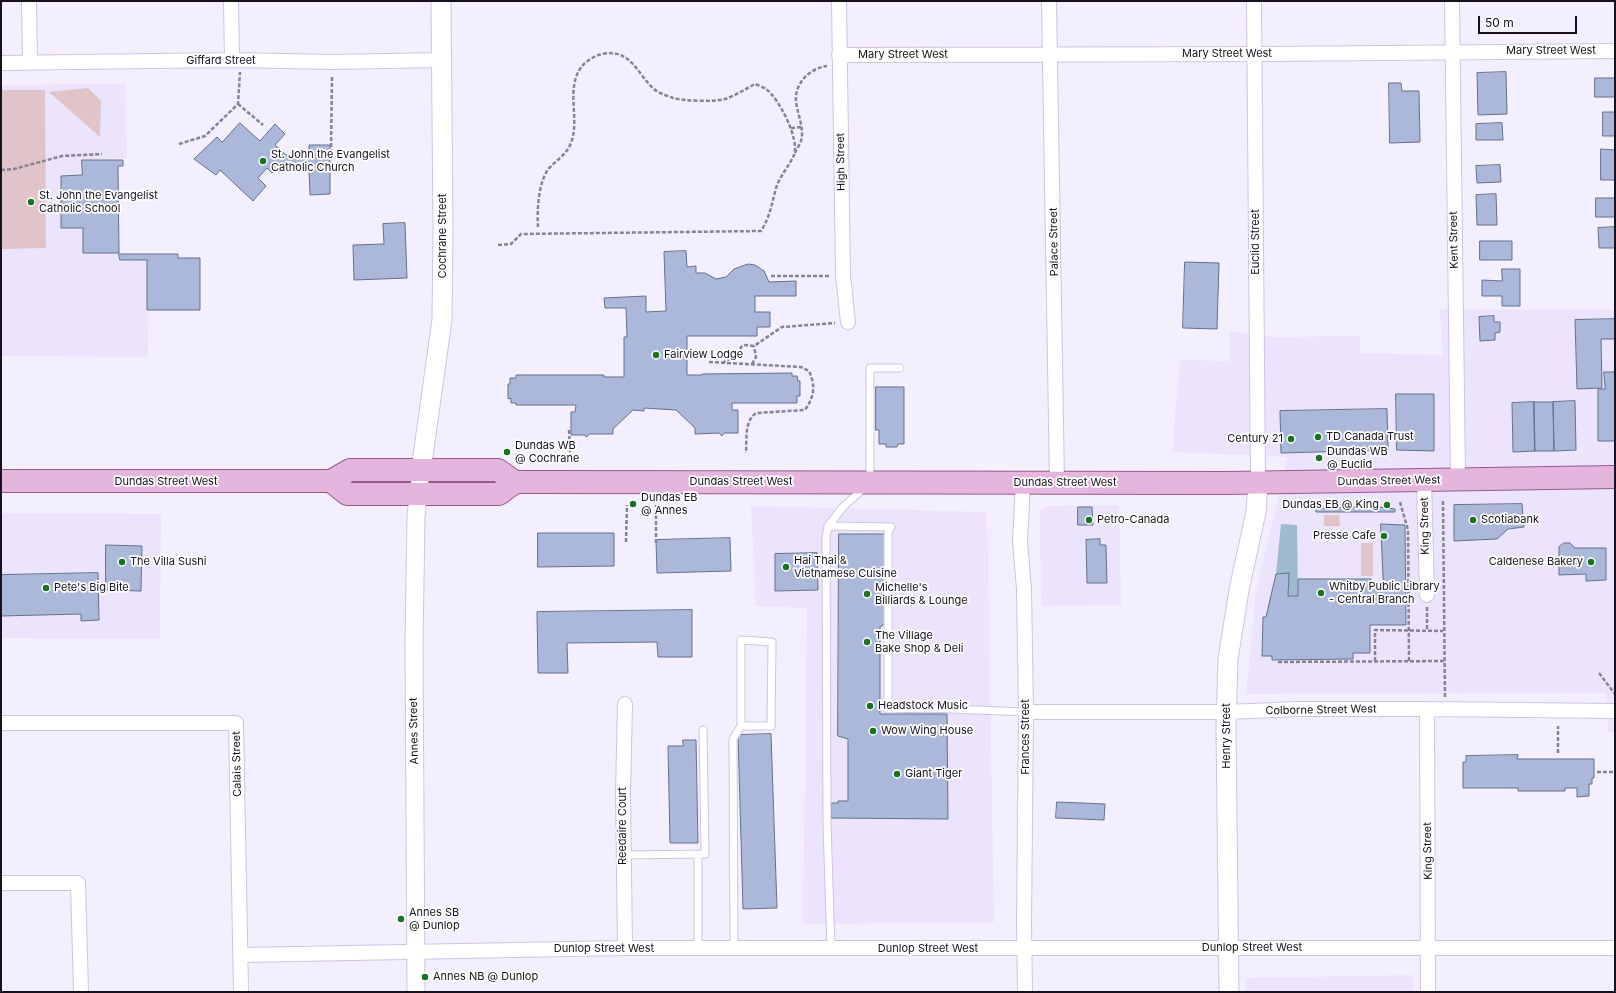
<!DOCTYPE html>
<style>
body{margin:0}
#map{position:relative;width:1616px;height:993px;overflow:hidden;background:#f4effe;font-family:Inter,sans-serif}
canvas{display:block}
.frame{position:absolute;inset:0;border:2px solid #16111d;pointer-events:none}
.scale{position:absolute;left:1478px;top:16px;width:99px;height:18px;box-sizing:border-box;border:2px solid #16111d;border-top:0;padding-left:5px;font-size:12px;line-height:14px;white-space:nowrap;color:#16111d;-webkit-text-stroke:3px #fff;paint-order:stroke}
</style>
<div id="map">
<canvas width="1616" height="993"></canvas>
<div class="frame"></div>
<div class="scale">50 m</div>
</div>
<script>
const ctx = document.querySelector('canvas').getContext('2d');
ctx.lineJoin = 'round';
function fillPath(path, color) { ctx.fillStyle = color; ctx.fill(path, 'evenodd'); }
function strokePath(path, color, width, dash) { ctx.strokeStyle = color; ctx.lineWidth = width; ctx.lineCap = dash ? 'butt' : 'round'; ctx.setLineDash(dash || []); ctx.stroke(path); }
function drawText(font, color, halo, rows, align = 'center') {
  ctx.font = font + ' Inter,sans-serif'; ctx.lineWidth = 3.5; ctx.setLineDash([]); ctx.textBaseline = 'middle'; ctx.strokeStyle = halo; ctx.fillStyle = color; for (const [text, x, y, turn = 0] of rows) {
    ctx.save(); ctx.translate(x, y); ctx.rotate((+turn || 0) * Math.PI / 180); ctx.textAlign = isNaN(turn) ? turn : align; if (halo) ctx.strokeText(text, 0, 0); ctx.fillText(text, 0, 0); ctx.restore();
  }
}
fillPath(new Path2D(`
 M125 84 127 158 82 160V175L61 176V228H83L84 253H119L118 262 147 260 148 357 1 356V85Z
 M1440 309 1615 310V732H1608L1606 693 1246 694 1256 591 1288 457 1172 452 1180 360 1229 361V331L1276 337 1360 336V353L1442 355Z
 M1119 505 1121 605 1041 606 1040 512 1048 506Z
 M751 506 987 512 994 922 803 924 807 608 756 606Z
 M1 513 161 514 160 639 1 638Z
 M1413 975V992H1246V978Z`), '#ece3fc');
fillPath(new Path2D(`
 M88 88 101 101 100 137 49 92Z
 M1 90H45L46 248 1 249Z
 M1324 515H1339L1340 526H1324Z
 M1361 543H1373V576H1361Z`), '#e0c4c9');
fillPath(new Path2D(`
 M1281 524 1297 525 1298 596H1288L1289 573 1276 574Z`), '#9ebace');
const building = new Path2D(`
 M1506 72 1507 114 1478 115 1477 73Z
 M1595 78H1615V97H1595Z
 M1389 83H1401L1402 91H1419L1420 142 1390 143Z
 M1603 112H1615V136H1603Z
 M240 123 260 141 275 124 285 134 275 145 286 155H304V152H309V145H330V194L310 195 309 171H289V163H281L272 173 267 168 258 178 266 186 253 201 220 170 216 175 194 159 217 137 222 142Z
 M1502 123 1503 140H1476V124Z
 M1601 149 1615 150V180H1601Z
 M82 160H123V166H118L119 253H83V228H61V176L82 175Z
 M1500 165 1501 182 1477 183 1476 166Z
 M1496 194 1497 225H1477L1476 195Z
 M1596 198H1615V217H1596Z
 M405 223 407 278 354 280 353 245 384 244 383 224Z
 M1615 227V248H1599L1598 228Z
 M1480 241H1512V260H1480Z
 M686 251 687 267 696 266V273H705L716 279 726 277 734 269 748 264 755 265 764 271 769 282 796 281V296H755V312H770V327H757V336H687V375H702V374L792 373V376H797L798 381H800V396H797V403H732V410H738V433H724L722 436 719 433 695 434V428L676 410 644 408V411L633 410 613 429V434H589L587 437 584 435H571V412H575L576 405H516V403H511V398L508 399V384H510V378H516V375H604V377H624V337H627L626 308H605L604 298 646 296V312L666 311 664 252Z
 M119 254H178V258H200V310H147V260H120Z
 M1185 262 1219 263 1217 329 1183 328Z
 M1502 269H1520V306H1502V296H1482V280L1502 281Z
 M1494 316V322H1500V332L1495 333V340L1480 341 1479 317Z
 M1615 319V339H1601L1602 388 1577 389 1575 320Z
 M1604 372H1615V441H1598V389H1605Z
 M876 387H904V444H898L897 447H886V444H879V430H876Z
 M1396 394H1434V451L1397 450Z
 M1575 401 1576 450 1554 451 1553 402Z
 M1534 402 1535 451 1513 452 1512 403Z
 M1534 402H1553L1554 451H1535Z
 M1387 409 1388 450 1281 453 1280 411Z
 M1522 504 1524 527 1508 529 1497 539 1454 541V505Z
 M1372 506 1395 509V512H1316V509Z
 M1078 507H1092L1093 525H1078Z
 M1381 524 1405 525 1406 625H1370V653H1353V659L1272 660V656H1262L1263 617H1266L1276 574 1289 573 1288 596H1298V579H1371V584H1383Z
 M538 533H614V566L538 567Z
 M839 534H886V623L880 627V714H947L948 819 831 818V803H838V801H848V739L838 736Z
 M730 538 731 571 657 573 656 540Z
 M1100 539V545H1106L1107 583H1087L1086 540Z
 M1564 543H1570L1575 548H1606V580L1586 581V574L1559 575V547Z
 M106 545 142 546 141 591 106 590Z
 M817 553 818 590 775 591V554Z
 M98 573 99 620 81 621V614L1 616V575Z
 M692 610V657H658L657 642 567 643 568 673H538L537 612Z
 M771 734 777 908 743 909 738 735Z
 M683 740H696L698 843H670L668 746H683Z
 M1518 755 1517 759H1594V778H1592V784H1589V796L1577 797V788H1565V791H1518V788H1463V762H1466V756Z
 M1057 802 1105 804 1104 820 1056 818Z`);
fillPath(building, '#acb8d9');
strokePath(building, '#65708e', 1);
const service = new Path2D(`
 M870 480V368H900
 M828 526 891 527 888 533V709L928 708 1026 712
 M623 855 705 854 703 730
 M698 855V949
 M734 949 733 739 741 726H771L772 642 741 640V726
 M831 949 827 824 826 538 828 526 843 507 864 488`);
const minor = new Path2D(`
 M29 1 30 63
 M231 1 232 60
 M839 1 843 276 848 322
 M1049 1 1057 483
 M1254 1 1258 483
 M1452 1 1458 479
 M839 55 1270 54 1615 51
 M1 63 232 60 332 62 442 60
 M1424 480 1427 595
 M1023 483 1020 541 1024 589 1026 712 1024 923 1025 992
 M625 704 623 793 625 948
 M1427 709 1428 992
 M1026 712H1227L1299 709H1427L1615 711
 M1 723H236L241 992
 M1 883H78L81 992
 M241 955 625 948H1615`);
const tertiary = new Path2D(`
 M416 992 414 644 416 516 421 470`);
const secondary = new Path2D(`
 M421 470 442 320 443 229 441 1
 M1229 992 1226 727 1228 659 1239 590 1256 512 1258 483`);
const primary = new Path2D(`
 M1 481H331L350 470H498L515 482H542L1227 483 1615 477
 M331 481 347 494H499L515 482`);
strokePath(service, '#cfc3e5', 9);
strokePath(minor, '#cfc3e5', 16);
strokePath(tertiary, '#cfc3e5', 19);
strokePath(secondary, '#cfc3e5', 21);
strokePath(primary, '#935c8c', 24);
strokePath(new Path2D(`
 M238 104 263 125
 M791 128 802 127
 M179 144 205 136 238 104 240 72
 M331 153 332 75
 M795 153C797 148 802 142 802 136 803 114 786 98 805 77 810 72 818 67 827 66
 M1 170 14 169 62 156 102 154
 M498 245 511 244 521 234 761 231C770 217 772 203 776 188 780 176 789 166 794 155 800 140 779 98 766 89 763 87 758 85 755 84 745 89 735 96 725 99 715 102 683 101 673 98 668 96 658 93 654 89 637 74 631 48 602 54 594 56 584 62 580 69 566 91 580 119 571 143 566 156 554 161 547 171 538 186 537 211 538 227
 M771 276H830
 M709 362 801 367 809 371C816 386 814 397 805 410L756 413C744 422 747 439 746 453
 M722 363 739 354 741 347 746 345 754 346 782 327 835 323
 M752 364 756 357 754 346
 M569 430 570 452
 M1443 501 1445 698
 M1400 502 1408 530 1409 661
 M626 542 627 505
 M656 543V505
 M1427 607V630
 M1375 661V630L1443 631
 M1278 662 1444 661
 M1599 673 1615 694
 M1558 753V726
 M1597 772H1615`), '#888390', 2.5, [4, 2]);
strokePath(service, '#fff', 7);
strokePath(minor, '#fff', 14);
strokePath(tertiary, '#fff', 17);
strokePath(secondary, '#fff', 19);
strokePath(primary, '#e6b5de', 22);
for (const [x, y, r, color] of [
 [263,161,4,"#1b731f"],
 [31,202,4,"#1b731f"],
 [656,355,4,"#1b731f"],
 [1318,437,4,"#1b731f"],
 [1291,439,4,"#1b731f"],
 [507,452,4,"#1b731f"],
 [1319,458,4,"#1b731f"],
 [633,504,4,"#1b731f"],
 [1387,505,4,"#1b731f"],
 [1089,520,4,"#1b731f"],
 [1473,520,4,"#1b731f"],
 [1384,536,4,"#1b731f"],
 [122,562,4,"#1b731f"],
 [1591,562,4,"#1b731f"],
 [786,567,4,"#1b731f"],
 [46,588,4,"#1b731f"],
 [1321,593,4,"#1b731f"],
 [867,594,4,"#1b731f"],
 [867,642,4,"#1b731f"],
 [870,706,4,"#1b731f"],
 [873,731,4,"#1b731f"],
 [897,774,4,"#1b731f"],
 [401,919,4,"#1b731f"],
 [425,977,4,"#1b731f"]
]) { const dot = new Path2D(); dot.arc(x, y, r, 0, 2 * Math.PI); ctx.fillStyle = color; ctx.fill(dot); strokePath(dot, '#fff', 1.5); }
drawText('11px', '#16111d', '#fff', [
 ["Mary Street West",1551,51],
 ["Mary Street West",1227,54],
 ["Mary Street West",903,55],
 ["Giffard Street",221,61],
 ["High Street",841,162,-91],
 ["Cochrane Street",443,236,-90],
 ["Kent Street",1454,240,-91],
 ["Palace Street",1054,242,-91],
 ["Euclid Street",1256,242,-90],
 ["Dundas Street West",1389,481,-1],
 ["Dundas Street West",166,482],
 ["Dundas Street West",741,482],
 ["Dundas Street West",1065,483],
 ["King Street",1425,526,-91],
 ["Colborne Street West",1321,710,-1],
 ["Annes Street",414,731,-91],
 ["Henry Street",1227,736,-90],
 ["Frances Street",1026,737,-90],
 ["Calais Street",237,764,-91],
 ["Reedaire Court",623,826,-90],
 ["King Street",1428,851,-91],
 ["Dunlop Street West",1252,948],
 ["Dunlop Street West",604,949],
 ["Dunlop Street West",928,949]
]);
drawText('11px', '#16111d', '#fff', [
 ["St. John the Evangelist",271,155],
 ["Catholic Church",271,168],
 ["St. John the Evangelist",39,196],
 ["Catholic School",39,209],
 ["Fairview Lodge",664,355],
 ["TD Canada Trust",1326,437],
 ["Century 21",1283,439,"right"],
 ["Dundas WB",515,446],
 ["@ Cochrane",515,459],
 ["Dundas WB",1327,452],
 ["@ Euclid",1327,465],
 ["Dundas EB",641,498],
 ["@ Annes",641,511],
 ["Dundas EB @ King",1379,505,"right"],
 ["Petro-Canada",1097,520],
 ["Scotiabank",1481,520],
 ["Presse Cafe",1376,536,"right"],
 ["Hai Thai &",794,561],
 ["Vietnamese Cuisine",794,574],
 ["The Villa Sushi",130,562],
 ["Caldenese Bakery",1583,562,"right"],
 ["Whitby Public Library",1329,587],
 ["- Central Branch",1329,600],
 ["Pete's Big Bite",54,588],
 ["Michelle's",875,588],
 ["Billiards & Lounge",875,601],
 ["The Village",875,636],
 ["Bake Shop & Deli",875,649],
 ["Headstock Music",878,706],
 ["Wow Wing House",881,731],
 ["Giant Tiger",905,774],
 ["Annes SB",409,913],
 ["@ Dunlop",409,926],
 ["Annes NB @ Dunlop",433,977]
], 'left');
</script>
